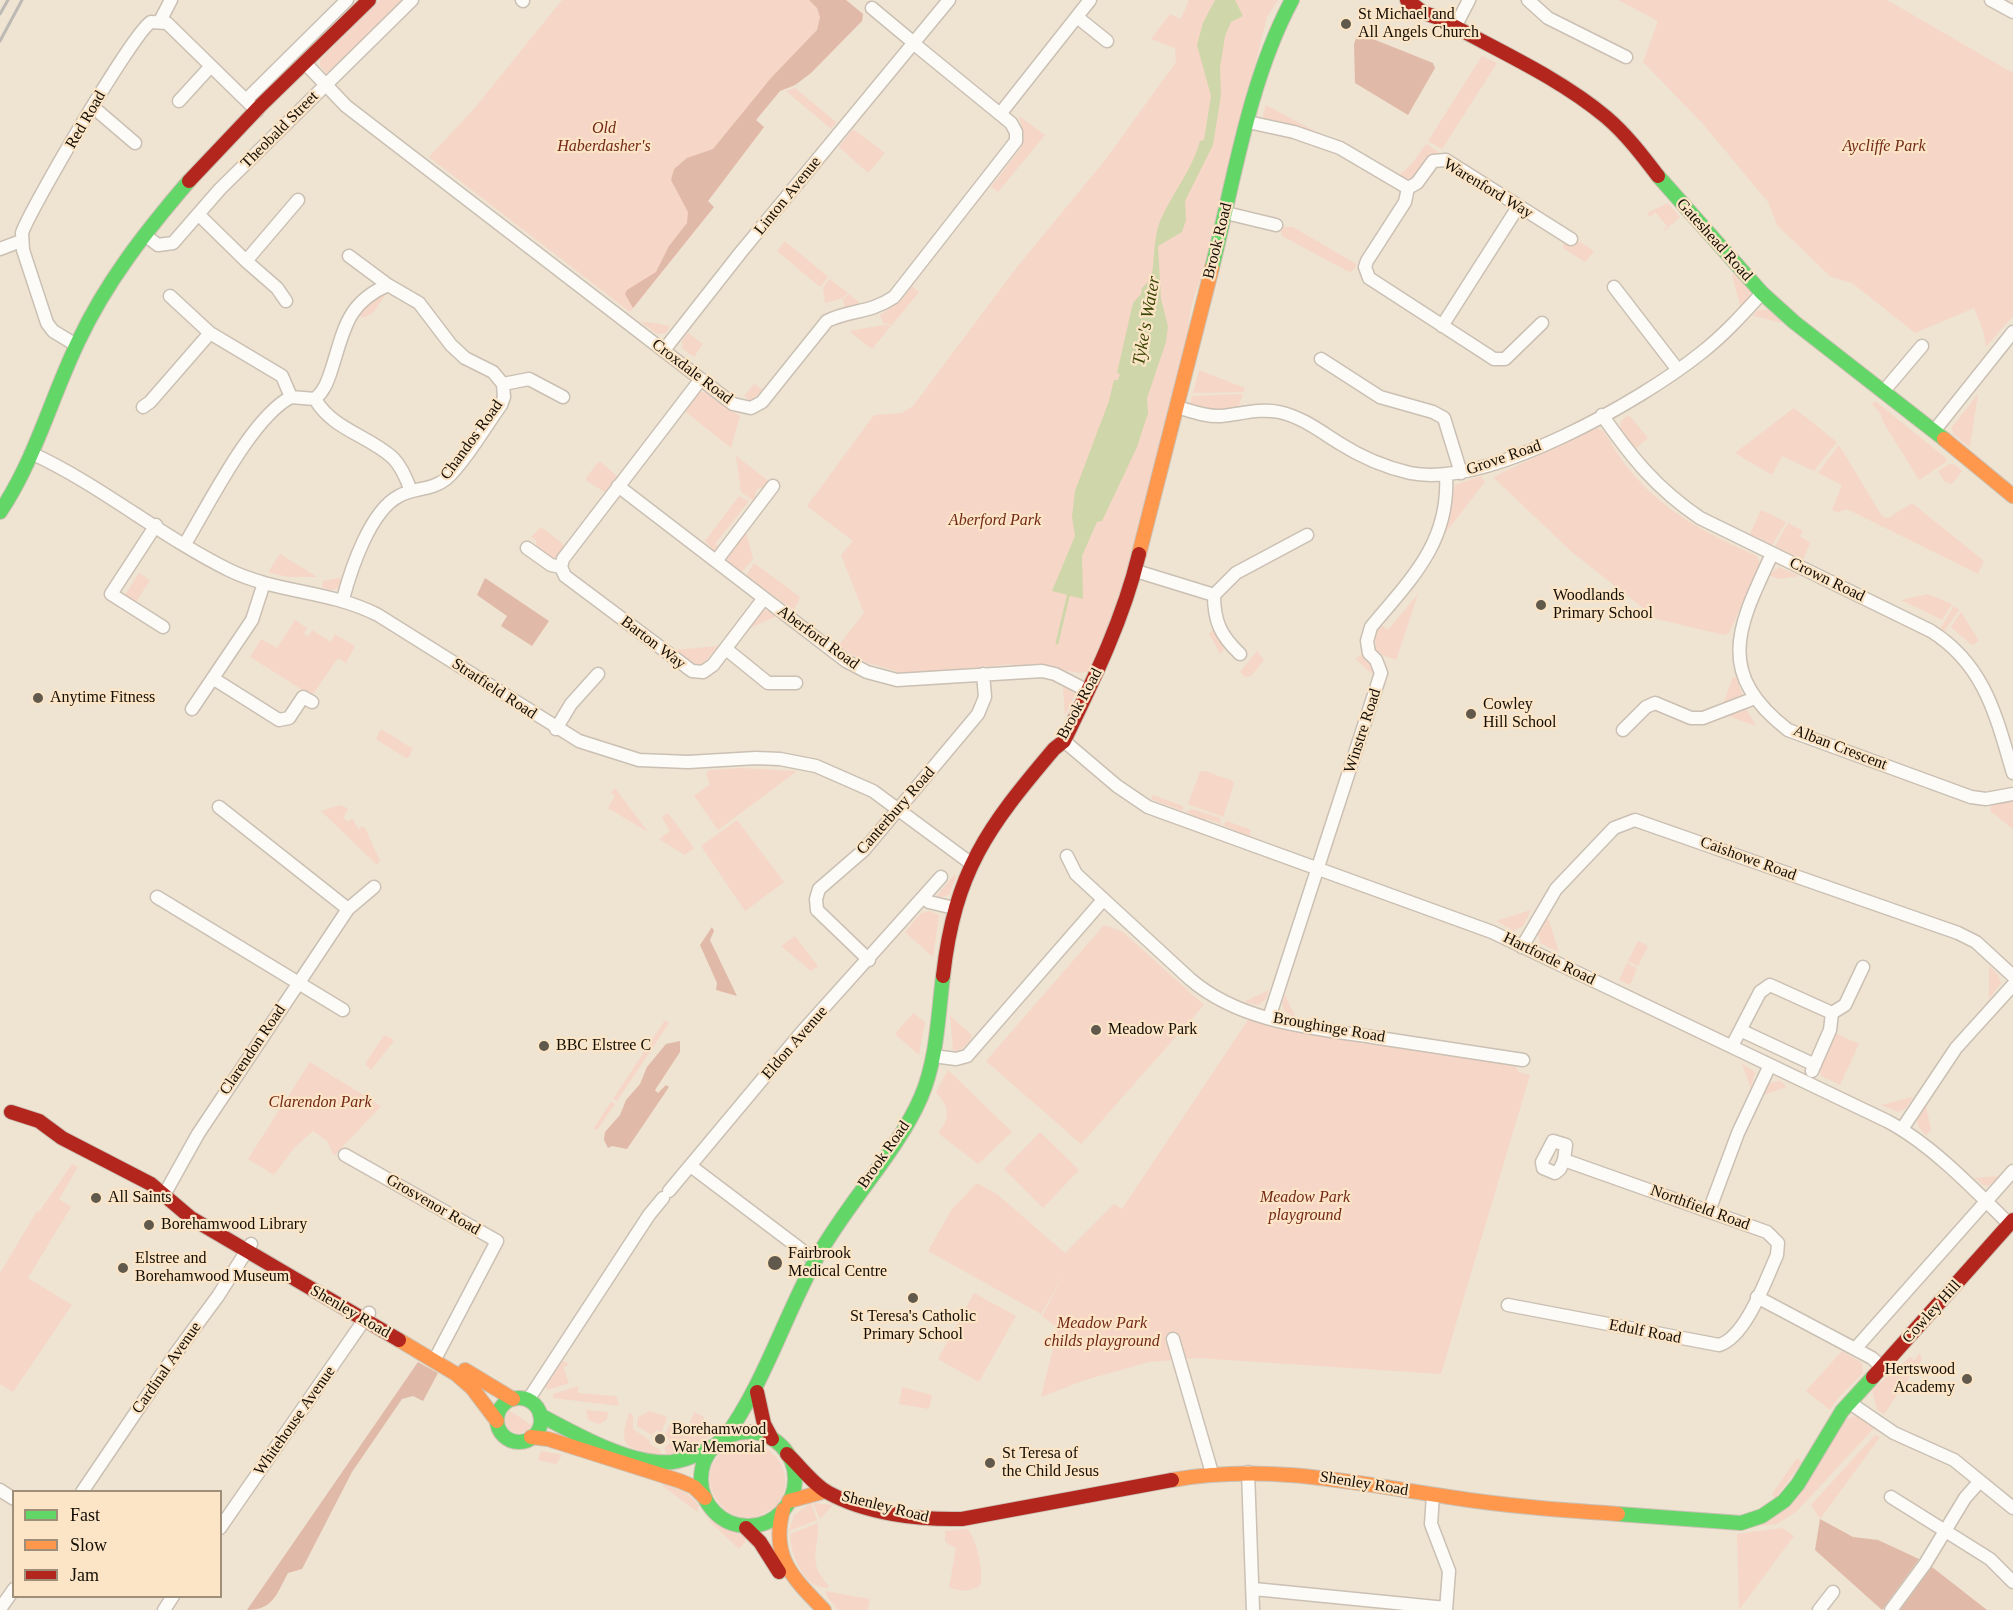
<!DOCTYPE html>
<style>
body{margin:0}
#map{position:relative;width:2013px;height:1610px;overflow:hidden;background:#efe3d2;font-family:Georgia,serif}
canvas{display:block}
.legend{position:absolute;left:12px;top:1490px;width:210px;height:108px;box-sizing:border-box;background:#fbe5c6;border:2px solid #9f8f78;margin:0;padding:8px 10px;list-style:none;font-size:18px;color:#150e04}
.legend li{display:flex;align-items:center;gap:12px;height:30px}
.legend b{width:30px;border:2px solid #9f8f78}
</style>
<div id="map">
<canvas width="2013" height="1610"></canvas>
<ul class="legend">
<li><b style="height:8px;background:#63d668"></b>Fast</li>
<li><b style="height:8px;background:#ff974d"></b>Slow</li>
<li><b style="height:8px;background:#b3261e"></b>Jam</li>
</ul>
</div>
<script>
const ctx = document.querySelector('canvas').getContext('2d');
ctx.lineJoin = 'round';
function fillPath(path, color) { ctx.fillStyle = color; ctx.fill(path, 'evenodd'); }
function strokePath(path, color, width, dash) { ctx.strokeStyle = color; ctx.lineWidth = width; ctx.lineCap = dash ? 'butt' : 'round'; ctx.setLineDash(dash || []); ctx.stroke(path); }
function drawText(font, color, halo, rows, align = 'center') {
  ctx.font = font + ' Georgia,serif'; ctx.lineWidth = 4.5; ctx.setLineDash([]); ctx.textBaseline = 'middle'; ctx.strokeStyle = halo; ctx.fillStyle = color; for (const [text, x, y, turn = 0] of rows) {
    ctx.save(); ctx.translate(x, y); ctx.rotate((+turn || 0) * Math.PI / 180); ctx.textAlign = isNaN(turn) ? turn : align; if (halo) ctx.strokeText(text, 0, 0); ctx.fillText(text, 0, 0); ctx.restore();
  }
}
fillPath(new Path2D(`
 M380 0H408L335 72 326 73 320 66V60Z
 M562 0H846L863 14 862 21 811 73 795 85 780 91 756 120 764 127 708 201 714 207 630 312 429 157 473 110Z
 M1189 0H1278L1267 17 1203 275C1193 294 1189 313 1188 334L1152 490 1141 514 1132 570 1093 670 1082 673 1042 667 1014 668 1012 664 906 674 865 662 838 646 864 613 841 555 853 541 807 506 874 415 902 413 913 406 1017 267 1106 159 1176 62 1175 48 1151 39 1170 14 1181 19Z
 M1618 0H1887L2013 73V316L1986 347 1983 330 1974 308 1915 333 1852 283 1831 277 1777 225 1768 202 1703 124 1643 62 1658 21Z
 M1482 56 1497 63 1442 149 1428 141Z
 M795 88 836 122 831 129 786 91Z
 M1266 105 1322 135 1264 121 1263 115Z
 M1019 116 1045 135 998 192 991 187 1021 148 1024 138Z
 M853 129 885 153 868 173 839 147Z
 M1426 144 1439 152 1437 156C1426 166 1414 186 1398 176L1411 165Z
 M1668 203 1680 217 1663 232 1667 226 1655 212 1650 217 1647 213Z
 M1280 227H1293L1356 264V266L1351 273 1282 236Z
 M1575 239 1594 251 1585 262 1563 248 1564 242 1571 246Z
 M785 241 828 277 820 287 777 251Z
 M1734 273 1750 291 1749 300 1741 309 1732 275Z
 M830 279 848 293 843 298 825 303 823 287Z
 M912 286 919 292 892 325 883 323 880 315 901 301Z
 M383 292 385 295 374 312 363 318 357 312Z
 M849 294 863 306 845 308 843 300Z
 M1758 310H1769L1783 323 1753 316Z
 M640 321 670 326 666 333 657 334Z
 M884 325 891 326 872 349 849 331Z
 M688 333 703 344 694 357 683 349 682 341Z
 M1199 370 1245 388 1244 392 1193 393Z
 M754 384 763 390 750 401 744 396Z
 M699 392H705L740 416 731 448 687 413 686 409Z
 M1243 394 1238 408 1215 411 1190 404 1192 396Z
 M1978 394 1970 446 1969 447 1953 434 1952 427Z
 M1875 401 1946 458V462L1919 480 1882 420 1881 414 1872 404Z
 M1794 408 1837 442 1814 471 1782 456 1772 475 1735 453Z
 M1629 415 1648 438 1635 449 1620 428 1621 421Z
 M1597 428 1604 432C1613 446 1622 462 1633 474 1666 513 1711 536 1757 556L1760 564 1729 633 1724 635 1657 619 1573 553 1493 477Z
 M1839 445 1882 516 1888 518 1912 503 1984 561 1978 574 1847 509 1838 512 1832 510 1842 485 1818 473Z
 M736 456 771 483 764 489 759 488 755 493 757 503 741 492Z
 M598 462H601L618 477 606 493 587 481 586 478Z
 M1949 464H1954L1962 471 1952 484 1945 482 1938 471Z
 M1481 476 1485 482 1446 532 1455 485Z
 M739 496 749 501 715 544 722 549 713 550 705 541Z
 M1761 510 1786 522 1772 545 1750 534Z
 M1788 523 1803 531 1800 536 1810 543 1803 560 1775 546Z
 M541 527 563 544V548L554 560 536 548V540L531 537Z
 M746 532 753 559 741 573 728 562 727 558Z
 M280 554 317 577H288L268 572Z
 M754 563 800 597 794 610 746 576Z
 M1779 567 1799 576 1779 579 1769 575Z
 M139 573 150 580 134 605 123 598Z
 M339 578 344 579 339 588 331 590 322 587 323 581Z
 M1418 594 1396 660 1382 655 1376 650 1375 634 1381 625 1388 630Z
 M1928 594 1952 604 1942 620 1901 600Z
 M1954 606 1959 610 1943 633 1940 629Z
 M769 610 777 616 750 628 763 611Z
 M1961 612 1979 641 1972 645 1951 627Z
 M295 620 307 628 304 634 308 637 312 630 331 642 335 634 355 646 346 663 338 658 313 694H309L250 657 261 639 277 648Z
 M1214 630 1226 646 1220 654 1209 633Z
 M719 646 701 665 692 664 674 650Z
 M1257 651 1264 660 1251 676 1245 677 1240 672Z
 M1364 653 1376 666 1375 676 1355 659Z
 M1733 677H1736L1744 699 1722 707Z
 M1065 686 1075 694 1065 716 1063 688Z
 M1747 710 1756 726 1728 716 1745 710Z
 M381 729 413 749 409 757 406 758 376 739Z
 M741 768 797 771 718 830 694 796 710 784 706 774 709 770Z
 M1205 771 1233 781 1234 784 1223 817 1188 804 1200 772Z
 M615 788 648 832 608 808 615 796 611 793Z
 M1153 795 1183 806V811L1151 799Z
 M2006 801 2013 803V829L1990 811 1992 804Z
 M341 805 348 809 343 818 349 822 352 818 358 829 364 826 380 861 377 865 321 811Z
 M1192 809 1220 818 1221 824 1207 819 1206 822 1186 812Z
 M668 813 694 848 685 855 659 839 670 831 662 817Z
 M737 820 784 882 745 911 701 846Z
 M1227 821 1251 830 1249 837 1223 825Z
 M955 874 956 877 949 895 934 899Z
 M1531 910 1523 926 1514 931 1496 921Z
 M930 911 939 915 933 957 905 932 921 913Z
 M1547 917 1548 918 1559 952 1540 943 1538 933Z
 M1104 925 1123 932 1204 1005 1081 1144 986 1061Z
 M795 936 818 966 811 971 781 946Z
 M1638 941 1648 946 1638 966 1628 961Z
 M1627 963 1637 968 1630 985 1619 980Z
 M1989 966 1998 975 2001 983 1989 999Z
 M1269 990 1266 999 1258 1005 1244 1002Z
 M1285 995 1296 1018 1284 1011 1282 1004Z
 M913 1013 925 1022 919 1055 895 1034Z
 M950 1016 972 1035 969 1042 958 1052 953 1051Z
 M1250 1017 1513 1063 1519 1072 1530 1075 1441 1374 1198 1358 1149 1362 1085 1380 1041 1397 1058 1328 1042 1316 1065 1273 1041 1314 928 1251 952 1209 977 1183 997 1194 1065 1253 1114 1204 1122 1209Z
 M665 1020 669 1023 617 1101 613 1099Z
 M1835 1033 1859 1044 1840 1085 1821 1076 1819 1068Z
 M384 1035 393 1039V1042L371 1070 365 1064Z
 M310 1062 381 1106 334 1156 327 1141 313 1131 294 1148 274 1175 248 1159Z
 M1742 1064 1755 1072 1751 1089Z
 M948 1070 1012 1132 978 1164 938 1133C951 1117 950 1108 936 1092Z
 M1780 1081 1787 1087 1763 1095 1767 1084Z
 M1913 1097 1906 1108 1898 1112 1881 1105Z
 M611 1102 615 1104 597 1130 594 1128Z
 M1926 1106 1931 1130 1926 1135 1919 1128 1917 1119Z
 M1040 1132 1079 1170 1043 1208 1004 1169Z
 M72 1164 78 1167 59 1199 71 1207 28 1278 72 1305 13 1392 0 1384V1273L37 1211 39 1212Z
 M2001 1176 1988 1186 1983 1185 1975 1178Z
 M974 1293 1016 1316 979 1382 938 1359Z
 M1842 1351 1862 1363 1863 1373 1838 1398 1830 1410 1806 1391Z
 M1920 1353 1922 1359 1884 1414 1877 1410 1872 1390 1910 1357 1914 1360Z
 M563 1361 569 1365 563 1367 569 1383 547 1390 546 1386Z
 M578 1386V1393L616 1396 619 1406 553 1398V1394Z
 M902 1387 932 1395 929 1409 899 1404Z
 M509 1410 531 1425 528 1430 519 1434 508 1429 505 1419Z
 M586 1410 608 1412 607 1419 600 1424 588 1420Z
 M650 1411 667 1417 662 1432 657 1430 652 1435 637 1426 638 1417Z
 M694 1412 703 1416 706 1426 690 1423Z
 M629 1413 633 1415V1429L649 1440 651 1445 661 1450 660 1456C627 1447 617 1449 629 1413Z
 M1856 1416 1875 1427 1797 1511 1777 1524 1750 1527 1846 1419Z
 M673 1420 712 1432 714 1434 690 1449 667 1455 664 1448 670 1443 665 1433Z
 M1875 1435 1880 1437 1820 1519 1811 1505Z
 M747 1439C775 1448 795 1471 781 1501 778 1507 772 1509 766 1512 723 1539 675 1460 747 1439Z
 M541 1451 562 1455 556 1464 538 1460Z
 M1797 1458 1802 1462 1775 1499 1772 1494Z
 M663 1483 684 1491 699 1505 697 1512 663 1486Z
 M811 1503 817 1520 789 1531 794 1515Z
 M813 1503 833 1505 820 1519Z
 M707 1519 745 1537V1542L739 1549Z
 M818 1523C819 1552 806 1561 829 1586L827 1588C802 1588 791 1554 790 1534Z
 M1782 1528 1794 1536 1739 1610 1737 1534Z
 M967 1529C976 1535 986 1579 979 1587L965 1591 949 1588 956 1548 945 1542V1531Z
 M825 1591 870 1599 868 1610H838L828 1598Z`), '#f6d6c7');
fillPath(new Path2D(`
 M809 0H846L863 14 862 21 811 73 795 85 780 91 756 120 764 127 708 201 714 207 633 308 625 294 627 290 656 272 669 246 687 223 688 212 671 180 674 169 687 158 713 149 771 78 817 30 820 17 817 8Z
 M1358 33 1433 63 1435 68 1408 115 1355 83 1354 44Z
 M485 578 549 621 532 646 501 626 507 616 477 595Z
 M712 927 714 931 710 940 737 996 716 990 717 983 700 945Z
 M680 1041V1052L655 1090 658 1093 666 1085 669 1087 627 1149 612 1146 608 1148 604 1140 605 1132 620 1115 626 1100 640 1084 647 1067 666 1044Z
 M418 1362 438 1373 423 1401 413 1396 402 1399 352 1472 302 1569 288 1573C276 1595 273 1610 247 1610Z
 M1820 1519 1853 1537 1878 1540 1919 1559 1882 1610 1815 1550Z
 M1932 1567 1987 1610H1898Z`), '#e0b9a8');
fillPath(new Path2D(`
 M1215 0H1235L1243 16 1231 22 1225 36 1220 68 1221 95 1213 145 1185 201 1186 220 1182 232 1158 246 1161 299 1168 326 1166 342 1147 398 1148 413 1137 447 1102 521 1097 522 1082 556 1083 599 1052 591 1075 536 1072 517 1075 491 1109 401 1114 380H1118L1120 374 1117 373 1133 303 1141 294 1142 288 1151 279C1155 260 1153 243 1159 224 1170 196 1192 171 1200 141L1204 140 1211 96 1197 45 1203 23Z`), '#cfd6a9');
strokePath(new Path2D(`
 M1057 643 1069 593`), '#cfd6a9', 3);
const street = new Path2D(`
 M522 0 523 1
 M1528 0 1548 18 1626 57
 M1991 0 2013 12
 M872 8 914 43
 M1077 17 1107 41
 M160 21 171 0
 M1455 27 1469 0
 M305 63 346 106 733 404 751 408 762 402 827 321C851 309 869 314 894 297L1016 141V132L1011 123 913 43
 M246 100 347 0
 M179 101 210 67
 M93 107 135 143
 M1000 114 1090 0
 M1248 122 1294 132 1340 148 1408 188
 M1408 188 1405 202 1367 261 1365 267 1369 278 1494 359H1505L1542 323
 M1408 188 1417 183 1433 161 1446 160 1571 239
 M1226 213 1276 225
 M198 214 246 261 298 200
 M146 236 158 245 173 243 220 189 412 0
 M0 249 21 241
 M349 256 388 285
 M246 261 277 288 286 301
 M1614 287 1678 370
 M170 296 210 333 282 376 291 397 315 399
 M1442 326 1518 207
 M76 345 53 331 47 323 23 250 22 233C30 209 134 31 151 22L167 23 257 111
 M664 350 741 252 949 0
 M1321 359 1380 397 1433 412 1444 418 1461 473
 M503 384 529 379 563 397
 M1883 392 1922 346
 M315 399C324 391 327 383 331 371 344 331 346 303 388 285L419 303 451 345 465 358 493 372 503 384 504 397 501 405C486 426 464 463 446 479 431 491 415 487 399 496 370 511 351 569 343 599
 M315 399C333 430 368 435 393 458 402 467 407 480 411 491
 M143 407 150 402 210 333
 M1177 407C1191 411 1206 417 1221 416 1241 414 1260 408 1279 412 1302 417 1320 431 1339 443 1361 457 1384 467 1410 473 1487 489 1641 401 1701 353 1724 335 1743 314 1762 293
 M1602 415C1632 458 1656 488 1700 518L1931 631C1985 665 1996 716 2013 773
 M1934 431 2013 332
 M31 453C101 485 160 536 229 570 276 593 329 590 378 615L579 741 639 760 688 762 756 758 780 759 816 766 873 791 969 862
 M618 486 846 661 867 672 897 680 1042 671 1055 674 1088 691
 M156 525 111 594 163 627
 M185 544C209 504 252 417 291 397
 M527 548 551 565 561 567 565 576 692 671 703 672 713 665 764 598
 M1772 554C1739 625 1713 672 1788 730L1971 797 1986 799 2013 794
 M716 561 773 486
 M561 567 563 559 701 379
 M1136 571 1214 595 1236 573 1307 535
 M1214 595C1214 622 1221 636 1240 654
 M726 649 768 683H796
 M214 679 279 720 289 718 303 697 312 702
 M192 709 252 620 264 583
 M556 729 571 704 598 674
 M1623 730 1646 707 1655 703 1691 718H1703L1755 698
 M1064 741 1117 786 1148 807 1492 932 1887 1121C1931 1144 1974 1189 2009 1224
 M219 807 348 909
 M1067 856 1076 874 1190 979C1241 1023 1314 1028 1379 1038 1427 1045 1475 1053 1523 1060
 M157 897 343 1010
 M924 897 929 902 954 908
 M1522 947 1556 889 1614 828 1635 820 1958 933 1976 942 2013 976
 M869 960 817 910 816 899 819 889 864 850 978 714 985 697 983 674
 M1832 1013 1845 1005 1863 967
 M1269 1018 1381 673 1376 660 1369 653 1367 641 1371 627C1411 579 1450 542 1446 475
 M1742 1031 1815 1065
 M1732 1046 1760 992 1770 985 1832 1013
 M933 1056 956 1059 967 1056 1103 900
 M1812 1071 1830 1030 1832 1013
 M1902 1129 1956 1048 2013 985
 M345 1155 497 1241 434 1361
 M692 1167 815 1260
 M669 1191 801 1033 941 877
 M164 1195 198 1134 348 909 374 887
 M1709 1211 1738 1133 1770 1065
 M1757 1297 1872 1358 1882 1367
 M1508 1305 1719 1345C1746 1337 1766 1279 1777 1255L1778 1243 1767 1232 1564 1160 1560 1169 1555 1173 1543 1168 1542 1162 1553 1141 1566 1145 1564 1160
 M1173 1339 1212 1473
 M1855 1349 2013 1171
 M528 1400 649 1215 663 1198
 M1850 1403 1894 1433 1954 1460 2013 1508
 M1248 1472 1253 1610
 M0 1490 14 1499
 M82 1492 176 1353 218 1296 251 1244
 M1433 1495 1431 1524 1449 1571 1446 1610
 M1891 1497 1990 1559 2013 1582
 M220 1528 369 1313
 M1254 1589 1446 1608
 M0 1609 14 1589
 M164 1610 173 1596
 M1819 1610 1833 1592
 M1891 1610 1925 1564 1965 1498 1980 1481`);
const fast = new Path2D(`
 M1658 176 1762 293 1794 322 1944 439
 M1212 268C1234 180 1249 80 1292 0
 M0 512C35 460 51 398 78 342 106 282 146 231 189 181
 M497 1420a22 22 0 1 1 44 0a22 22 0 1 1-44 0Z
 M540 1415C576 1434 631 1466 672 1462 688 1460 702 1452 716 1445
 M701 1479a47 47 0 1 1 94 0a47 47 0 1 1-94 0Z
 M724 1439C764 1384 783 1320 815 1261 845 1205 897 1153 921 1097 937 1060 938 1016 943 976
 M1618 1514 1741 1523 1762 1516 1784 1501 1798 1484 1842 1411 1873 1377`);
const slow = new Path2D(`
 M1944 439 2013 496
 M1139 554 1212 268
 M399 1340 456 1374 472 1388 497 1421
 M465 1370 513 1399
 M531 1437 548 1439 680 1481 694 1487 705 1498
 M1172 1480C1268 1463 1355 1483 1449 1497 1505 1506 1562 1510 1618 1514
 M789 1501 826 1491
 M783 1510C770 1557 793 1578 824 1610`);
const jam = new Path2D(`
 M1407 0 1424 13 1439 18C1494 49 1557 76 1606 117 1626 134 1642 155 1658 176
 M189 181 261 105 369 0
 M943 976C955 871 987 828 1054 749L1064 741C1094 679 1123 620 1139 554
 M11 1112 39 1121 62 1138 151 1184 191 1218 399 1340
 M1873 1377 2013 1220
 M757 1392 764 1424 772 1439
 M787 1454C800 1466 812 1483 827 1492 866 1514 919 1520 962 1519L1172 1480
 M746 1528 760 1542 779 1572`);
strokePath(street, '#cac0b3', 15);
strokePath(fast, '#cac0b3', 16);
strokePath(slow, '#cac0b3', 16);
strokePath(jam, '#cac0b3', 16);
strokePath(street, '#fdfbf8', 12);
strokePath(fast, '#63d668', 14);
strokePath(slow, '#ff974d', 14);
strokePath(jam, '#b3261e', 14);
strokePath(new Path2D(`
 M0 14 8 0
 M0 41 22 0`), '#bdb9b5', 3);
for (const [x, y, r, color] of [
 [1346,24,6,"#61594c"],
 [1541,605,6,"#61594c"],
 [38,698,6,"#61594c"],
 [1471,714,6,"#61594c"],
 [1096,1030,6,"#61594c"],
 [544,1046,6,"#61594c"],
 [96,1198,6,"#61594c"],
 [149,1225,6,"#61594c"],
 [775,1263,8,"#61594c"],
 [123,1268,6,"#61594c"],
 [913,1298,6,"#61594c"],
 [1967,1379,6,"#61594c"],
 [660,1439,6,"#61594c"],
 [990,1463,6,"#61594c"]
]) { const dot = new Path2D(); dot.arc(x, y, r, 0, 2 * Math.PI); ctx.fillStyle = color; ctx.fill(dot); strokePath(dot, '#fbe5c6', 2); }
drawText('16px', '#150e04', '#fbe5c6', [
 ["St Michael and",1358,15],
 ["All Angels Church",1358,33],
 ["Woodlands",1553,596],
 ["Primary School",1553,614],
 ["Anytime Fitness",50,698],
 ["Cowley",1483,705],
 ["Hill School",1483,723],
 ["Meadow Park",1108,1030],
 ["BBC Elstree C",556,1046],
 ["All Saints",108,1198],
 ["Borehamwood Library",161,1225],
 ["Fairbrook",788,1254],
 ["Medical Centre",788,1272],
 ["Elstree and",135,1259],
 ["Borehamwood Museum",135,1277],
 ["St Teresa's Catholic",913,1317,"center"],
 ["Primary School",913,1335,"center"],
 ["Hertswood",1955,1370,"right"],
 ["Academy",1955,1388,"right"],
 ["Borehamwood",672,1430],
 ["War Memorial",672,1448],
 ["St Teresa of",1002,1454],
 ["the Child Jesus",1002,1472]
], 'left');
drawText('16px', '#150e04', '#fbe5c6', [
 ["Red Road",86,120,-60],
 ["Theobald Street",280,130,-45],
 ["Warenford Way",1488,189,31],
 ["Linton Avenue",788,196,-51],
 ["Gateshead Road",1714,240,48],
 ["Brook Road",1218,241,-76],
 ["Croxdale Road",692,372,37],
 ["Chandos Road",472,440,-54],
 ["Grove Road",1504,458,-19],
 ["Crown Road",1827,580,26],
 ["Aberford Road",818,638,36],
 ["Barton Way",653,643,37],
 ["Stratfield Road",494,689,33],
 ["Brook Road",1080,704,-62],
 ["Winstre Road",1363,731,-72],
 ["Alban Crescent",1840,748,21],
 ["Canterbury Road",896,811,-49],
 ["Caishowe Road",1748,859,20],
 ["Hartforde Road",1549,959,26],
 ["Broughinge Road",1329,1028,10],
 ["Eldon Avenue",795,1043,-49],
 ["Clarendon Road",253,1050,-56],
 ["Brook Road",884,1155,-55],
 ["Grosvenor Road",433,1205,30],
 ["Northfield Road",1700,1208,20],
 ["Shenley Road",350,1312,30],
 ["Cowley Hill",1932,1312,-48],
 ["Edulf Road",1645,1332,11],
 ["Cardinal Avenue",167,1368,-55],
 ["Whitehouse Avenue",295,1421,-55],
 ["Shenley Road",1364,1484,9],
 ["Shenley Road",885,1507,14]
]);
drawText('italic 16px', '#732816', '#fbe5c6', [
 ["Old",604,129],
 ["Haberdasher's",604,147],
 ["Aycliffe Park",1884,147],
 ["Aberford Park",995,521],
 ["Clarendon Park",320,1103],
 ["Meadow Park",1305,1198],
 ["playground",1305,1216],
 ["Meadow Park",1102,1324],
 ["childs playground",1102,1342]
]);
drawText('italic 18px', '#384400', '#fbe5c6', [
 ["Tyke's Water",1147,321,-80]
]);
</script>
